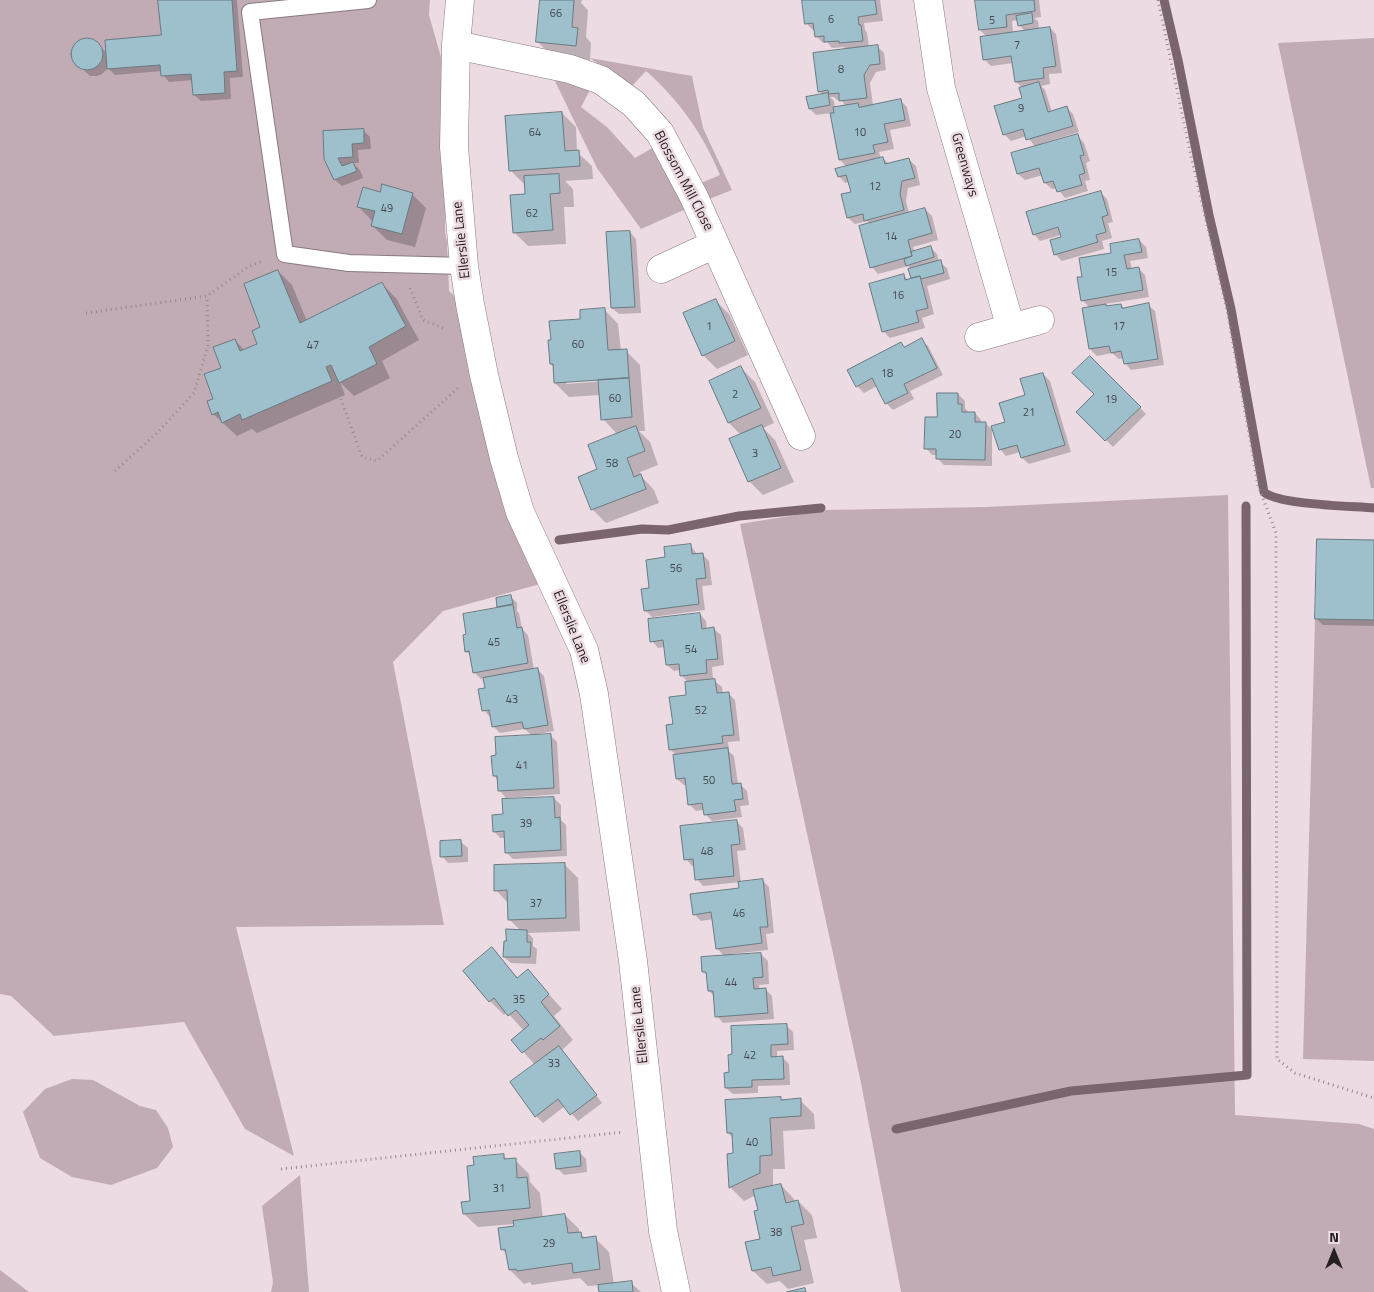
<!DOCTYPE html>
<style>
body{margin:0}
#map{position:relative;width:1374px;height:1292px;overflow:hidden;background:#ecdbe3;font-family:"Titillium Web",sans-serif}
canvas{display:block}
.north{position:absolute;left:1309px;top:1227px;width:50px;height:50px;-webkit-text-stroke:4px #ecdbe3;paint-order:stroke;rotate:0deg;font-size:14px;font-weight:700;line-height:20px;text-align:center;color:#261f22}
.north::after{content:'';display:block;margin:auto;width:18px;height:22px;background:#261f22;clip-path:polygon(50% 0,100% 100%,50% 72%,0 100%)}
</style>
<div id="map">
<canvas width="1374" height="1292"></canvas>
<div class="north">N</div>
</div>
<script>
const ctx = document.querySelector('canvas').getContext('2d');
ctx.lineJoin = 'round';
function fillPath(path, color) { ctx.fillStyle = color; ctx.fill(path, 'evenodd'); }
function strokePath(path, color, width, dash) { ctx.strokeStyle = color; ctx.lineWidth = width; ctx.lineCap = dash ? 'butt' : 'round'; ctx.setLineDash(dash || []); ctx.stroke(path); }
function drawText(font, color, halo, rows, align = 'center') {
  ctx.font = font + ' "Titillium Web",sans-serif'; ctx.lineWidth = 5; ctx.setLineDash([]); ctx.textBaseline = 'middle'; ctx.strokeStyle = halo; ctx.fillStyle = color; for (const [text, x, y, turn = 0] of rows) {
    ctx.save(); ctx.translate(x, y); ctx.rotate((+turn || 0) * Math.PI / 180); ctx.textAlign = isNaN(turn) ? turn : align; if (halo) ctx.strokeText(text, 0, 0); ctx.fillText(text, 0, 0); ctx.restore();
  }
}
fillPath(new Path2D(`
 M0 0H430L429 15 446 75 445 232 447 242 449 291 457 298 540 584 443 611 393 662 444 925 236 927 294 1156 245 1129 184 1022 54 1036 11 996 0 994Z
 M1374 38V488H1371L1278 43Z
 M590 58 692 76 703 128 732 190 709 199 701 183 720 175C703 134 679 100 646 71L631 87Z
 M553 77 591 88 581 107 607 127 635 158 654 147 686 209 641 229 597 168Z
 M1228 495 1235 1115 1359 1124 1374 1129V1292H901L861 1083 740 524 827 510 986 507Z
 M1315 619 1374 620V1061L1303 1059Z
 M72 1079 93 1080 140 1106 156 1110 168 1128 173 1147 157 1168 111 1185 72 1177 40 1158 23 1112 45 1089Z
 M300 1175 309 1292H271L273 1282 262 1206Z
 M0 1270 29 1292H0Z`), '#c1acb6');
fillPath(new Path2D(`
 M159 0H237L243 77 230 78 231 99 201 101 194 95 193 80 169 82 163 75 162 71 115 75 108 68 102 74 97 76H90L74 61 72 50 79 41 85 39H90L107 53 162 36Z
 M542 0H582L581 3 588 10 586 37 591 43 590 60 552 56 538 42Z
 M803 0H880L883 21 864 23 865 30 867 33 869 47 877 46 884 53 886 70 876 72 870 83 873 105 900 100 907 107 911 126 890 130 894 149 879 152 881 159 883 158 890 165 909 160 916 166 920 185 908 188 906 201 909 213 925 209 932 216 938 240 913 247 915 252 931 248 937 254 939 262 947 268 950 279 927 286 934 314 922 318 925 328 890 338 883 331 903 275 908 280 912 279 910 270 911 269 908 266 878 274 872 267 870 224 867 221 855 224 848 218 852 193 849 182 845 183 839 176 847 167 840 160 831 113 816 115 810 109 823 95 819 91 847 50 844 47 832 48 827 42 823 43 816 36 815 30H813L806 23ZM830 97H834L837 100H841L846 106 835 108 834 101Z
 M976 0H1039L1041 17 1034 18 1038 21 1039 29 1050 28 1056 34 1062 73 1049 74 1050 84 1041 86 1045 90 1052 112 1067 108 1073 114 1079 132 1043 143 1044 145 1078 136 1084 143 1090 161 1086 163 1090 180 1085 181 1088 191 1065 198 1057 188 1052 189 1045 183 1043 175 1025 180 1018 174 1036 148 1027 136 1011 141 1004 134 1023 99V88L1016 82 1013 63 991 66 984 59 987 37 980 30ZM1018 20 1019 25 1025 31 1013 33 1012 21Z
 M562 113 576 127 577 152 592 166 593 179 565 181 573 189 574 207H564L566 244 528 246 514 232 527 195 526 184H524L510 170Z
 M363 130 370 137 371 149 358 150 359 163H353L360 170 363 178 342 186 335 180 326 158Z
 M1100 192 1107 199 1113 222 1108 223 1112 238 1102 241 1104 249 1062 261 1055 254 1062 238 1061 235 1040 241 1034 234Z
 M381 193 412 194 426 208 415 247 387 240 373 226 372 221 359 207Z
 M630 232 636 239 641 313 619 314 612 308Z
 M1139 240 1146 247 1148 258 1130 261 1132 270 1138 268 1145 275 1149 297 1105 304 1108 307 1121 305 1124 309 1148 305 1155 311 1164 365 1131 370 1125 363 1124 358 1119 359 1112 353 1097 356 1090 349V308L1082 300 1084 278 1113 254Z
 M278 271 292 285 307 321 382 284 396 298 419 340 382 361 390 378 354 396 340 382 345 395 257 433 252 429 237 436 213 414 215 400 223 369 235 340 245 351 259 345 262 328Z
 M715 300 729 314 748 355 717 369 703 355Z
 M605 310 618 324 621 351H626L640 365 645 431H639L650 442 658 465 640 472 642 477 654 490 659 503 606 523 592 509 599 470 618 435 603 419 600 395 569 397 555 383 554 367 551 364 582 320ZM604 379V381L566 384V381Z
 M921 340 928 346 943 375 910 391 914 399 893 410 886 403 877 386 864 393 857 386Z
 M1090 357 1146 414 1113 447 1078 412 1095 394Z
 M741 368 755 382 774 423 763 428 775 440 794 482 763 495 749 481 741 435 729 423 711 382Z
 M1043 374 1050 381 1071 452 1029 464 1022 458 1020 452 1006 456 1000 449 1026 396Z
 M958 394 965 401V408L969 413H975L981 420V423H985L992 429V466L944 465 937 458V455H932L926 448 938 419Z
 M1374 542V626L1323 625 1316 618Z
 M690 545 697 554H702L709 561 712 585 702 586 705 610 652 617 645 610 651 589 666 558Z
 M511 597 517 603V611L519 613 522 629 528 635 534 670 537 669 544 676 554 731 538 734V736L550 735 557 742 560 794 506 798 500 791 499 781 494 776 532 736 525 729 500 733 493 726 490 717 484 710 486 689 484 678 481 679 474 672 471 656 466 651 499 609 497 599Z
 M700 614 706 621 707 630 714 629 721 635 724 665 712 667 713 680 722 687 723 694 728 693 735 700 740 741 728 742 729 749 727 750 734 756 738 784H740L747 791 749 805 740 806 742 817 712 821 705 814 704 810 696 811 689 804 687 785H684L677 779V756L670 749 674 725 688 696 689 683 682 676 681 670 674 671 667 665 665 647 658 648 652 641Z
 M554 798 561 805V820L566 825 567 856 513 859 506 852 505 838H500L494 831 505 815Z
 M736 821 743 828 746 850 737 851 741 883 762 880 769 887 774 933 766 934 768 950 731 954V956L761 954 768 961 769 984 759 985 760 990H766L772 996 774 1019 723 1023 717 1016 715 997 709 991 708 976 703 971 725 957 717 948 713 919 701 921 694 914 741 889 740 882 703 886 697 879 695 866H692L686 859Z
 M461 842 468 848V862L448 863 442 856Z
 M564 864 578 878 580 931 528 933 533 938V946L537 949 536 964 511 963 504 957 521 931 509 919 508 903 496 890Z
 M492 949 518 978 528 971 562 1009 554 1016 573 1040 562 1050 602 1103 578 1121 565 1106 543 1123 536 1116 535 1065 513 1040 524 1031 507 1012 504 1015 490 1001 465 971Z
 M787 1026 793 1032 794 1050 777 1051V1058H783L789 1064 790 1085 758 1086V1093L733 1094 726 1088 734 1055Z
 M780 1098 783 1101 800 1100 814 1114 815 1129 783 1131 785 1169H773V1187L781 1185 794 1199 795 1202 798 1201 812 1215 817 1238 804 1240 814 1283 788 1289 780 1281 767 1284 753 1271 762 1240 759 1211 756 1195 744 1201 730 1187 728 1155 734 1154 733 1138 728 1133Z
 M579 1152 586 1159 587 1172 564 1175 557 1168Z
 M503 1155 508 1160H515L529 1174 530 1182 540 1193 543 1219 565 1215 579 1229V1233L587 1239 595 1238 609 1252 614 1284 631 1283 641 1292H600V1285L588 1286 580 1278 532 1285 530 1282 524 1284 510 1270 507 1255 503 1250 500 1229 515 1227V1224L478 1227 464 1214 472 1202 475 1166Z`), '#0003');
strokePath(new Path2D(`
 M1164 0 1178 60 1209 215 1231 309 1264 492C1278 505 1352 506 1374 508
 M559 540 642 529 668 530 739 516 821 508
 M896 1129 1071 1091 1247 1075 1246 506`), '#7a646e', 9);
const building = new Path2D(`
 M158 0H232L237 71 224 72 225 93 193 95 191 74 161 76 160 65 107 69 105 40 161 35Z
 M540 0H574L572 27 578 28 576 46 536 42Z
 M802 0H875L877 14 858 17 859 25H861L863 41 839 43V41L824 42V36L815 37 813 23 805 24Z
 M975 0H1034L1035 11 1006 15 1007 27 979 30Z
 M1032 13 1033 23 1018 26 1016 16Z
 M1050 27 1056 66 1043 68 1044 78 1015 82 1011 56 983 60 980 37Z
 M71 54a16 16 0 1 1 32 0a16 16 0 1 1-32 0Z
 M878 45 880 64 870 65 864 75 867 98 839 101V93L829 94 828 90 818 92 813 53Z
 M1039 82 1048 112 1067 106 1073 126 1026 140 1023 129 1003 135 994 106 1022 98 1019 88Z
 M828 93 830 105 809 109 806 97Z
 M901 99 905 120 884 124 888 142 873 145 875 153 839 160 830 113H834L833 107 858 103 859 107Z
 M562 112 565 151 579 150 580 166 509 171 505 116Z
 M364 129V143L352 144 353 157 338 158 342 166 353 162 357 171 334 180 324 159 323 131Z
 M1078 134 1084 155 1080 156 1085 173 1079 175 1082 185 1057 192 1053 181 1044 183 1039 168 1017 174 1011 153Z
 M883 157 885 164 909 158 915 178 902 181 900 194 904 210 864 221 863 214 847 218 841 194 851 192 846 175 838 177 835 169Z
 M559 174 560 193 550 194 553 230 513 233 510 195 525 194 524 176Z
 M382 184 413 193 402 234 371 226 375 211 357 207 363 187 380 192Z
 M1101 191 1108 215 1102 217 1106 232 1096 235 1098 242 1054 255 1050 240 1061 237 1058 227 1033 235 1026 212Z
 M925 208 932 233 908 240 912 256 870 268 859 226Z
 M630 231 635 307 611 308 606 232Z
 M1139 239 1142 252 1124 255 1127 269 1139 267 1143 290 1081 301 1077 277H1082L1079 258 1111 253 1110 244Z
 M931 246 934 257 906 266 904 259 912 256 911 252Z
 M941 260 944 273 921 279 920 276 911 278 908 269Z
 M278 270 300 323 382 282 406 326 369 347 377 364 339 383 331 365 326 367 332 381 242 420 240 414 222 423 218 412 212 415 207 401 213 399 204 374 221 368 213 347 235 339 240 351 257 344 252 331 260 327 244 284Z
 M904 274 905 280 920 276 928 308 916 311 919 322 882 332 869 284Z
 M716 299 735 341 702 356 683 313Z
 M1149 303 1158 359 1124 364 1121 351 1111 353 1109 346 1089 349 1082 308 1106 304V306L1121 304 1122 308Z
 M605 308 608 350 627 349 629 378 554 383 553 364H550L548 340H551L549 321 580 319V310Z
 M922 338 937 368 904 384 908 393 885 404 872 378 856 387 847 370 901 342 904 347Z
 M1090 356 1141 407 1105 441 1076 412 1094 394 1072 373Z
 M741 366 761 408 728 423 709 381Z
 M1043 373 1065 445 1021 458 1017 445 999 450 991 426 1005 422 999 403 1025 395 1020 379Z
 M629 378 632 417 601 420 598 380Z
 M937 393H958V404H962V412H975V422H986L985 460 936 459V449H924L925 417H937Z
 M762 425 781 468 748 482 729 439Z
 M636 426 645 451 627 458 634 477 641 474 646 489 591 510 578 477 597 469 588 445Z
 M1317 539 1374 540V620L1315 619Z
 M691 544 692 554 703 553 706 578 696 579 699 604 644 611 641 589 649 588 646 560 665 557 664 547Z
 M511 595 513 604 497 607 496 598Z
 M513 605 517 628 522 627 528 663 473 673 469 651 465 652 463 635 466 634 463 614Z
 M700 613 702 629 714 627 718 659 706 660 707 673 680 676 679 664 666 665 663 640 650 642 648 619Z
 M538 668 548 725 524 729 522 722 492 727 489 710 482 711 478 689 485 688 483 678Z
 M715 679 717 693 729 692 734 735 722 736 723 743 669 750 666 725 673 724 669 697 686 695 685 682Z
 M551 734 554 788 498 791 497 776H493L491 756 496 755 495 737Z
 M728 748 732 784 741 783 743 799 734 800 736 811 704 815 702 803 688 805 685 778 676 779 673 755Z
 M554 797 555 818 560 817 561 850 505 853 504 831 493 832 492 815 503 814 502 799Z
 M737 820 740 844 731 845 734 876 695 880 693 859 684 860 680 826Z
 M461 840 462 856 440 857V841Z
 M565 863 566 918 508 920 507 890 494 891V865Z
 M763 879 768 927H760L762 943 716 949 711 912 693 915 690 894 739 888 738 882Z
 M506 929 527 930V942H531L530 957H503L504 941H506Z
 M492 947 517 978 528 969 549 994 541 1002 560 1026 543 1040 541 1038 522 1053 511 1040 529 1025 516 1010 508 1016 494 998 489 1002 463 971Z
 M761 953 763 977 753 978 754 989 766 988 768 1013 715 1017 713 991H708L706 972H702L701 957Z
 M787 1024 788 1044 771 1045V1057L783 1056 784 1079 752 1080V1087L725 1088 724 1073 729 1072 728 1055 732 1054 731 1026Z
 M559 1046 597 1095 570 1115 558 1099 535 1117 510 1082Z
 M781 1097V1100L801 1098V1116L770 1118 772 1155 760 1156V1173L729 1188 727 1154 733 1153 732 1133H727L725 1100Z
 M580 1151 581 1166 556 1169 554 1154Z
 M504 1154V1159L516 1158 517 1178 527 1177 530 1208 463 1214 461 1202 470 1201 467 1166 474 1165 473 1157Z
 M781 1184 786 1203 798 1200 804 1224 791 1227 801 1270 773 1276 771 1267 752 1271 745 1242 760 1239 754 1211 758 1210 753 1190Z
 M565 1214 568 1233 581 1232 582 1238 596 1236 600 1269 573 1273 572 1263 517 1271 516 1269 509 1270 505 1249 501 1250 498 1228 514 1226 513 1221Z
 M632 1281 633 1292H599L598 1285Z
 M805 1288 806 1292H787Z`);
fillPath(building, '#9ec0cd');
strokePath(building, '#697a80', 1);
const service = new Path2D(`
 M368 0 250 12 285 254 349 263 464 266`);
const minor = new Path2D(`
 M460 0 456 45 454 147 464 266 470 304 484 375 504 458 520 512 584 650 594 694 633 961 663 1231 676 1292
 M928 0 941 88 1011 328
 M456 45 570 69 601 80 634 104 660 133 694 197 801 436
 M661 269 715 244
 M979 337 1040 320`);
strokePath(service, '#887980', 18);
strokePath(minor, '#887980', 29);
strokePath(new Path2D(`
 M1158 0 1191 156 1227 310 1258 485 1276 533 1277 1059 1295 1073 1374 1098
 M410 288 423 320 445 329
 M86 313 207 296 248 267 263 261
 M329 366 362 457 377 461 458 388
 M115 471 157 433 194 393 208 345 207 296
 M281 1169 624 1132`), '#95888e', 3, [1, 4]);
strokePath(service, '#fff', 16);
strokePath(minor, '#fff', 28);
drawText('11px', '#44474d', null, [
 ["66",556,14],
 ["6",831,20],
 ["5",992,21],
 ["7",1017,46],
 ["8",841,70],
 ["9",1021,109],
 ["64",535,133],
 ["10",860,133],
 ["12",875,187],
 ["49",387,209],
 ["62",532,214],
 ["14",891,237],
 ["15",1111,273],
 ["16",898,296],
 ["1",709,327],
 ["17",1119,327],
 ["60",578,345],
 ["47",313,346],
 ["18",887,374],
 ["2",735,395],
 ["60",615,399],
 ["19",1111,400],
 ["21",1029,413],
 ["20",955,435],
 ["3",755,454],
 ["58",612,464],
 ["56",676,569],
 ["45",494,643],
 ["54",691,650],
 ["43",512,700],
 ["52",701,711],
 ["41",522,766],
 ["50",709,781],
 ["39",526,824],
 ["48",707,852],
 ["37",536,904],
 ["46",739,914],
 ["44",731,983],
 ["35",519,1000],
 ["42",750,1056],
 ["33",554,1064],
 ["40",752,1143],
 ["31",499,1189],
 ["38",776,1233],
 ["29",549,1244]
]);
drawText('14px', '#261f22', '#ecdbe3', [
 ["Greenways",964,165,74],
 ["Blossom Mill Close",683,181,62],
 ["Ellerslie Lane",462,240,-96],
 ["Ellerslie Lane",571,627,68],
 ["Ellerslie Lane",640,1025,-96]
]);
</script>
